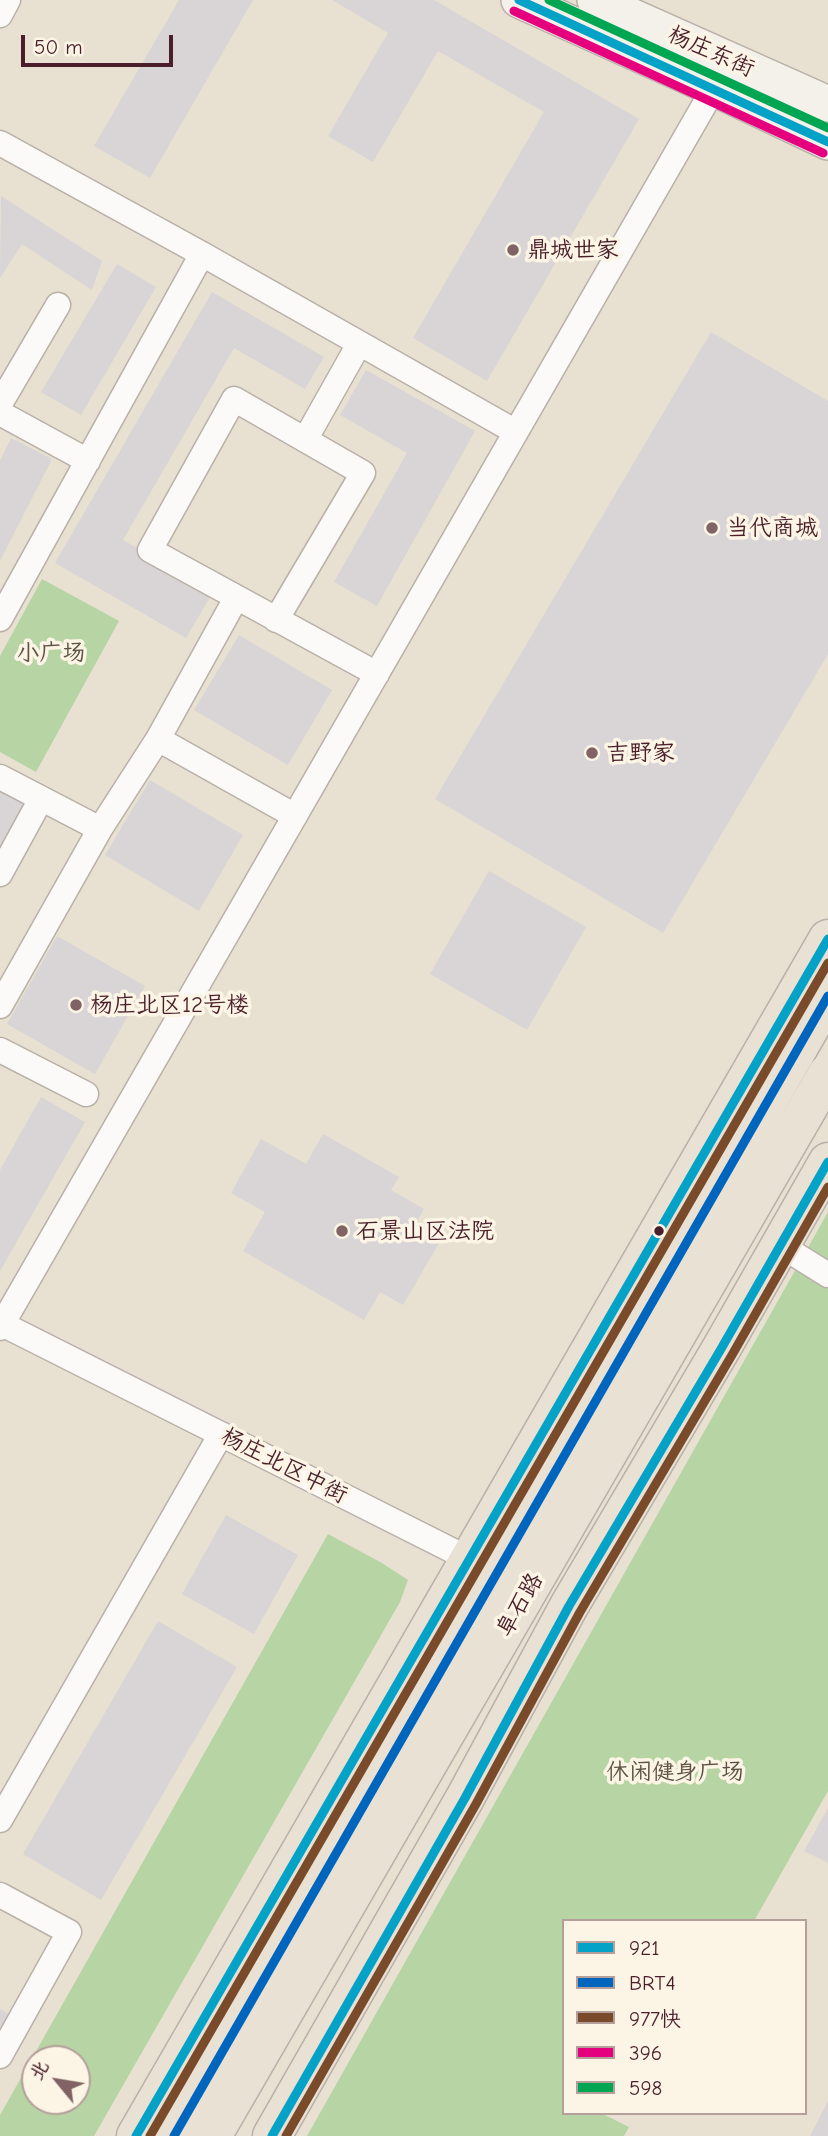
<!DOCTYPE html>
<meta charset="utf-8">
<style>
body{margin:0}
#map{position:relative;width:828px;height:2136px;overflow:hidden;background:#e8e1d1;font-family:"Comic Neue","LXGW WenKai TC",sans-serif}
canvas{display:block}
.legend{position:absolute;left:562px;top:1919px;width:245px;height:196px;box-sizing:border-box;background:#fcf5e5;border:2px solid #b59f9b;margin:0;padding:9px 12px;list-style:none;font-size:21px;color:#4a1f2b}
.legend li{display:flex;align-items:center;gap:14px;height:35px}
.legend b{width:35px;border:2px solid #b59f9b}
.north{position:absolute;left:21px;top:2045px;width:70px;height:70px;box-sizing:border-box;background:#fcf5e5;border:2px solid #b59f9b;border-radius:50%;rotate:300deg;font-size:19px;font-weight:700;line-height:28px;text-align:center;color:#4a1f2b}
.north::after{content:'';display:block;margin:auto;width:24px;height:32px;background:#816365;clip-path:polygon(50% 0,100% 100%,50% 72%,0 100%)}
.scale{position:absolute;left:21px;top:35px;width:152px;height:32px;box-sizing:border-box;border:4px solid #4a1f2b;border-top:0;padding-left:9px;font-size:21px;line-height:24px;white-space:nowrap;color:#4a1f2b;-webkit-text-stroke:5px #fcf5e5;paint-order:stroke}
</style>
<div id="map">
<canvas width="828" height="2136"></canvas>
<ul class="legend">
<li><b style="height:9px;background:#04a2c6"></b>921</li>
<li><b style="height:9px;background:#0065bd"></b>BRT4</li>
<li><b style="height:9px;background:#7a4b2a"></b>977快</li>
<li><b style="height:9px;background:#e5007d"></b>396</li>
<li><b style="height:9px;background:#00a651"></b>598</li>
</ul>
<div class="north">北</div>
<div class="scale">50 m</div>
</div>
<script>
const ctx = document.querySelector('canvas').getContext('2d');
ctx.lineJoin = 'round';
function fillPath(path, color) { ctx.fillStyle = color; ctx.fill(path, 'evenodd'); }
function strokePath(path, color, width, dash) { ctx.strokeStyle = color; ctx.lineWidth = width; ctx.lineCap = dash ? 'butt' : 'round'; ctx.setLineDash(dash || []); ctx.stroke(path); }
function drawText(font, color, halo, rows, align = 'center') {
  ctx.font = font + ' "Comic Neue","LXGW WenKai TC",sans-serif'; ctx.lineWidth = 7; ctx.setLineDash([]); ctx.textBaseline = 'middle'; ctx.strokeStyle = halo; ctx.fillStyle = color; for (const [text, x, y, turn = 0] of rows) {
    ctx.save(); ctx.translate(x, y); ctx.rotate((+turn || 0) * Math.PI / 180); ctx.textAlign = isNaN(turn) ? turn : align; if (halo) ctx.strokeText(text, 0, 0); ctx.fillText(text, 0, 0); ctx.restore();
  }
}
fillPath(new Path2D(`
 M42 579 119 621 36 772 0 752V656Z
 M828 1212V1791L754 1921H564V2113H601L629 2127 624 2136H307Z
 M328 1534 382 1563 408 1580 400 1602 94 2136H0V2115ZM77 2059V2101H35V2059Z`), '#b6d4a4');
fillPath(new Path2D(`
 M179 0H253L150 178 94 146Z
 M332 0H434L639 119 487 381 413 338 544 112 438 51 373 162 328 136 388 33Z
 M1 196 102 261 92 290 22 244 0 278Z
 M117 264 156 287 81 415 41 392Z
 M212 292 324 357 305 389 234 348 123 540 213 592 186 638 55 563Z
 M711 332 828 401V654L663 933 435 799Z
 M366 370 475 431 377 606 334 582 407 453 340 415Z
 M11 438 52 459 0 561V461Z
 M239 635 332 690 288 765 194 710Z
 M150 780 243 835 199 911 105 855Z
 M0 789 29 805 0 858Z
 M489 871 586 927 527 1030 430 974Z
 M57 936 145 986 95 1074 7 1024Z
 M41 1097 85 1122 0 1271V1170Z
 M323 1134 399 1177 391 1190 424 1209 416 1223 442 1238 403 1305 380 1292 364 1320 243 1251 265 1212 231 1193 261 1139 306 1164Z
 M226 1515 298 1555 254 1634 182 1594Z
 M158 1621 237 1667 101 1900 23 1854Z
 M828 1808V1863L804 1851Z
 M0 2009 10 2014 0 2033Z
 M828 2101V2136H810Z`), '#d9d4d5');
const minor = new Path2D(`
 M0 15 8 0
 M0 143 202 254 516 432
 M0 404 58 305
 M0 413 88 461
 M305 440 359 344
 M0 619 202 254
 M276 620 363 473 234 399 150 550 377 674
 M158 739 230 609
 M0 777 100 829 158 739 295 816
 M0 874 41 799
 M0 1006 100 829
 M0 1050 86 1094
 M780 1245 828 1275
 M0 1323 481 1565
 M0 1328 714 88
 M0 1820 221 1434
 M0 1895 69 1932 0 2056`);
const secondary = new Path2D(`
 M519 0 714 88 828 142
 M595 0 828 104`);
const primary = new Path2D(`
 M136 2136 828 939
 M272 2136 465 1798 569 1606 721 1349 828 1162`);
strokePath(minor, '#b9b0a8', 27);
strokePath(secondary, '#b9b0a8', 38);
strokePath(primary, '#b9b0a8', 41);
strokePath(minor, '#fcfaf8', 24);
strokePath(secondary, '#f4f0ea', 35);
strokePath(primary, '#e8e1d4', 38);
const trunkBridge = new Path2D(`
 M174 2136 828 996
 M212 2136 828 1073`);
strokePath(trunkBridge, '#b9b0a8', 41, []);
strokePath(trunkBridge, '#e8e1d4', 38);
strokePath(new Path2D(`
 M519 0 828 142
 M136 2136 828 939
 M272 2136 465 1798 569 1606 721 1349 828 1162`), '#04a2c6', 9);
strokePath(new Path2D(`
 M174 2136 828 996`), '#0065bd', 9);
strokePath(new Path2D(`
 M150 2136 828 963
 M286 2136 476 1804 580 1612 732 1355 828 1187`), '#7a4b2a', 9);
strokePath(new Path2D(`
 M514 11 823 153`), '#e5007d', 9);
strokePath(new Path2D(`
 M549 0 828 128`), '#00a651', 9);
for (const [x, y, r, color] of [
 [513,250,7,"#816365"],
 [712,528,7,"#816365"],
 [592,753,7,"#816365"],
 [76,1005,7,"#816365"],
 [342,1231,7,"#816365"],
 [659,1231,6,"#4a1f2b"]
]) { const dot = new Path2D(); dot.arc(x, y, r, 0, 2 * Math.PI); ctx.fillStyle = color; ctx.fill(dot); strokePath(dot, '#fcf5e5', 2.5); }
drawText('23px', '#4a1f2b', '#fcf5e5', [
 ["杨庄东街",711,52,24],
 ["杨庄北区中街",284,1466,27],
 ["阜石路",520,1605,-60]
]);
drawText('23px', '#4a1f2b', '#fcf5e5', [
 ["鼎城世家",527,250],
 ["当代商城",726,528],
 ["吉野家",606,753],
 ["杨庄北区12号楼",90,1005],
 ["石景山区法院",356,1231]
], 'left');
drawText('23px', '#5e5244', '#fcf5e5', [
 ["小广场",51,653],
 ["休闲健身广场",675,1772]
]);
</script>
